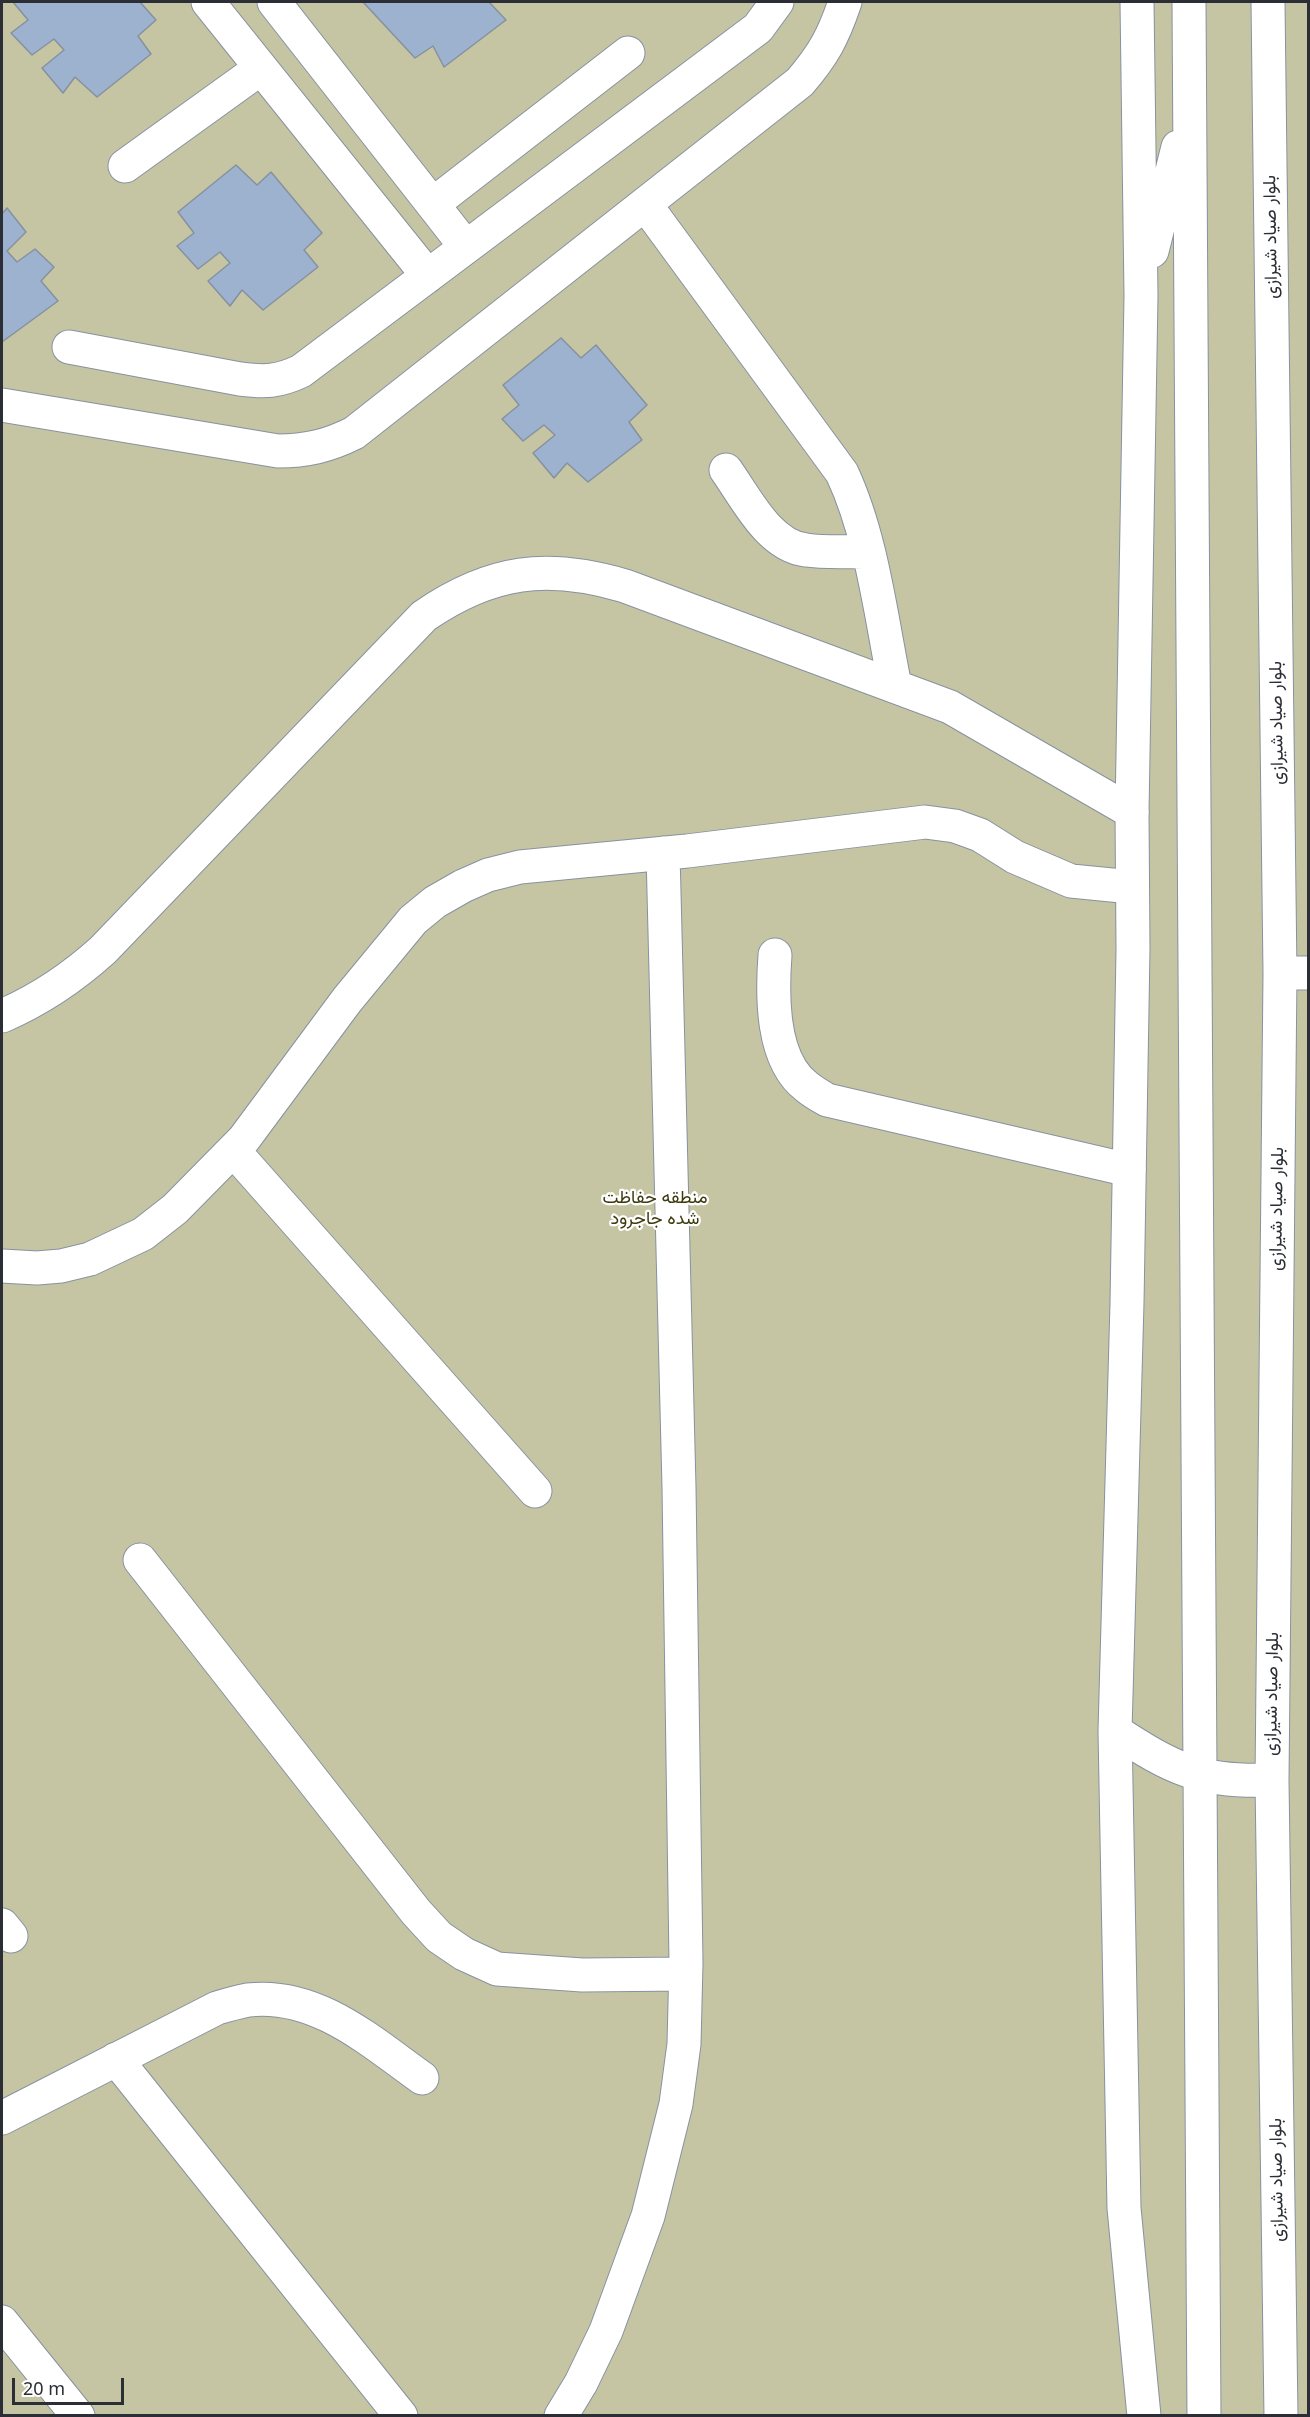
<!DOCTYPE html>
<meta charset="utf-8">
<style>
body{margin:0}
#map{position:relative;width:1310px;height:2417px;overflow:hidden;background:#e7f0fd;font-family:"Noto Sans",sans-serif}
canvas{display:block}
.frame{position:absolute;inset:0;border:3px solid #2b2f35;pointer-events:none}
.scale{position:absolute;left:12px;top:2378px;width:112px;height:27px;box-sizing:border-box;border:3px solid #2b2f35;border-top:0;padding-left:8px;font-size:18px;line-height:21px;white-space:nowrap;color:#2b2f35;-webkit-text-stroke:4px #fff;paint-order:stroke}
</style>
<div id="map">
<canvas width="1310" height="2417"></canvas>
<div class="frame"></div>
<div class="scale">20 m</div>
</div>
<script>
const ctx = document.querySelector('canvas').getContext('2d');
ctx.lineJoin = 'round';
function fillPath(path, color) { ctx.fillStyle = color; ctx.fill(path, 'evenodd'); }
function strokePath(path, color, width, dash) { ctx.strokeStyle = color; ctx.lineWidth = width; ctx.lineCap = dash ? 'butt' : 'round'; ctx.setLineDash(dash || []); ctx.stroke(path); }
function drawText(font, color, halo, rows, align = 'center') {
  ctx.font = font + ' "Noto Sans",Vazirmatn,sans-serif'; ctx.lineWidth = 4.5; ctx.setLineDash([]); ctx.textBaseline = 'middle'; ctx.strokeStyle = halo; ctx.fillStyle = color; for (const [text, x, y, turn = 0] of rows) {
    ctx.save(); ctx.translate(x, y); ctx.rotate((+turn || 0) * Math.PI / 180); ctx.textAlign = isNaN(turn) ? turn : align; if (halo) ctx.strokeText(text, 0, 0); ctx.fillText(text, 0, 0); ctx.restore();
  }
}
fillPath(new Path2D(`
 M2 2H1308V2415H2Z`), '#c6c5a3');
const building = new Path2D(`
 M13 2H140L156 20 138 36 151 54 97 97 75 77 63 93 42 68 64 50 54 39 32 55 11 33 28 20Z
 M363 2H489L506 20 444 67 433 46 415 58Z
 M236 165 257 185 271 172 322 233 304 250 318 267 263 310 242 290 230 306 208 281 230 263 220 252 198 269 177 246 194 233 178 212Z
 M7 208 26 232 7 251 17 262 35 249 54 267 41 281 58 301 2 342V214Z
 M561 338 581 358 596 345 647 405 629 422 642 440 588 482 567 463 554 478 533 453 555 435 544 425 523 441 502 419 519 405 503 385Z`);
fillPath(building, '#9db2cf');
strokePath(building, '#86919f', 1.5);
const minor = new Path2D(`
 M208 2 428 276
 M274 2 466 247
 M125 166 261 68
 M433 204 628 53
 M645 204 842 473C872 537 881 617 895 686
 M69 347 240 379C265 382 278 382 301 371L758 28 777 2
 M2 405 278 451C306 451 328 446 354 433L800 82C824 54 833 37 845 2
 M726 470C746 498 769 546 806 550 826 553 848 551 868 552
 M775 955C772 995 771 1060 807 1087 813 1092 820 1096 827 1100L1129 1170
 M2 1016C39 1000 72 978 103 950L424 616C491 570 547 563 625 586L950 707 1132 812
 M233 1150 535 1491
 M2 1266 37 1268 61 1266 90 1259 143 1234 175 1209 244 1139 347 1000 413 920 435 902 463 886 488 875 520 867 687 851 925 822 955 826 980 835 1015 857 1071 881 1132 887
 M140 1560 416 1912 439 1937 464 1954 497 1969 582 1975 685 1974
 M2 1925 11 1936
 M116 2059 401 2416
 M2 2118 217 2008C227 2005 238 2002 248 2000 316 1992 370 2041 422 2078
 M561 2416 581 2383 606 2331 648 2216 676 2104 684 2044 686 1963 679 1487 663 853`);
const secondary = new Path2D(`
 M2 2322 78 2416`);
const primary = new Path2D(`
 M1137 2 1141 296 1132 812 1133 949 1127 1303 1115 1731 1124 2208 1144 2416
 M1189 2 1204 2416
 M1268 2 1280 973 1272 1780 1281 2416
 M1152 251 1178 147
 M1280 973H1308
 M1115 1731C1173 1769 1201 1783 1272 1780`);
strokePath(minor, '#8792a0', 35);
strokePath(secondary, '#8792a0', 35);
strokePath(primary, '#8792a0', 35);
strokePath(minor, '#fff', 33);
strokePath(secondary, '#fff', 33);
strokePath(primary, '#fff', 33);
drawText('18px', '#2b2f35', '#fff', [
 ["بلوار صیاد شیرازی",1271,237,-91],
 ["بلوار صیاد شیرازی",1277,723,-91],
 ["بلوار صیاد شیرازی",1277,1209,-89],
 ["بلوار صیاد شیرازی",1272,1694,-89],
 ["بلوار صیاد شیرازی",1277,2180,-91]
]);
drawText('18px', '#3d3b0e', '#fff', [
 ["منطقه حفاظت",655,1198],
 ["شده جاجرود",655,1219]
]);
</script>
